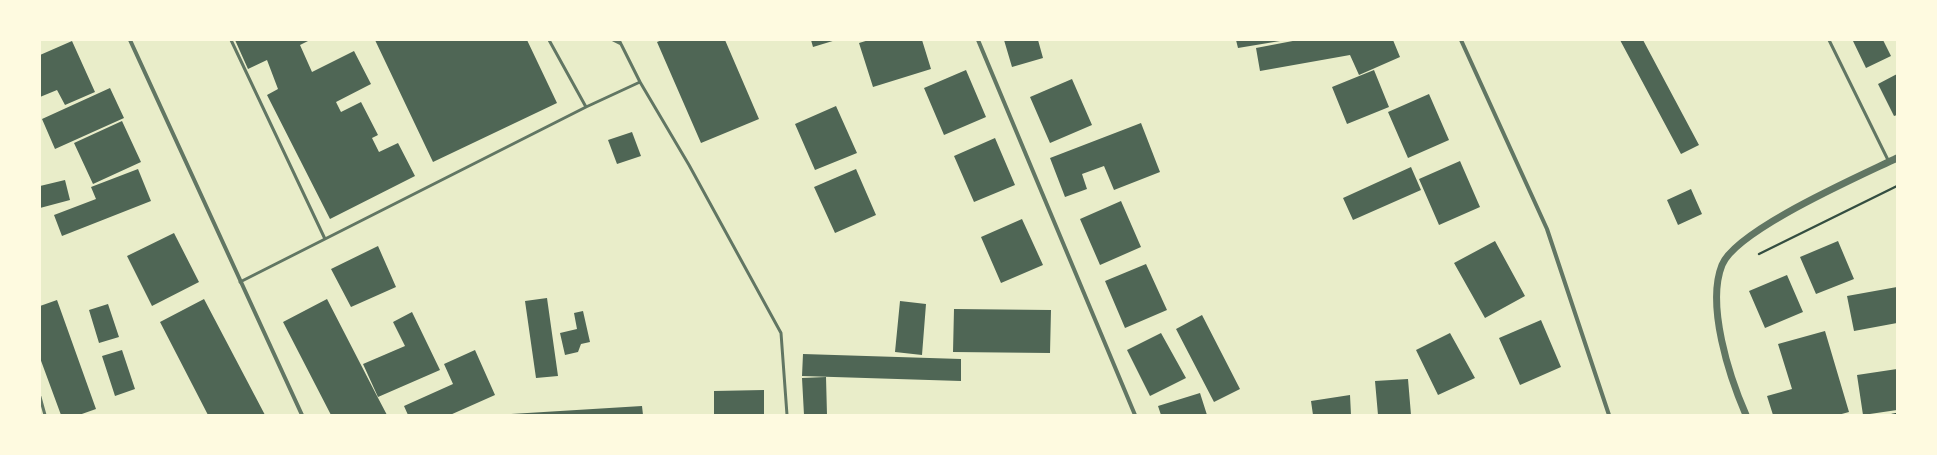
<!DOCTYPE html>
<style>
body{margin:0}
#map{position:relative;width:1937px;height:455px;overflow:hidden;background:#e9edc9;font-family:Montserrat,sans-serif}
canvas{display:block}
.frame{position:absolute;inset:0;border:41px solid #fefae0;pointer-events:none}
</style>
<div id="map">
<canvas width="1937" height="455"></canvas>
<div class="frame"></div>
</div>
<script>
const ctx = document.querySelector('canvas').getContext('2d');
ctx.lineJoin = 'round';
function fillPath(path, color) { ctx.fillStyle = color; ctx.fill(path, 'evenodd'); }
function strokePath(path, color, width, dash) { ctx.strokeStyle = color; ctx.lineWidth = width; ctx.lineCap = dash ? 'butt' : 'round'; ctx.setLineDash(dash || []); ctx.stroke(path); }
fillPath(new Path2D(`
 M235 40H310L300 45 312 72 354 51 371 84 336 102 341 112 361 102 378 135 372 138 379 152 398 143 415 176 330 219 267 95 278 89 267 60 248 69Z
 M375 40H527L557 103 433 162Z
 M662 40H725L759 119 701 143 657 42Z
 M811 40H836L813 47Z
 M869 40H922L931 69 873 87 859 43Z
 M1004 40H1038L1043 58 1012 67Z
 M1236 40H1280V41L1238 48Z
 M1298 40H1393L1400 57 1359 75 1350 55 1260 71 1256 48Z
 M1620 40H1643L1699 145 1681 154Z
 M1857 40H1883L1891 56 1866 68 1853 41Z
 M72 41 95 92 65 105 57 90 40 97V55Z
 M966 70 986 117 944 135 924 88Z
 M1374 70 1389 107 1347 124 1332 87Z
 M1897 74V115L1894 116 1878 84Z
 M1072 79 1092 125 1050 143 1030 97Z
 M110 88 124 118 55 149 42 119Z
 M1429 94 1449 140 1408 158 1388 112Z
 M836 106 857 153 815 170 795 124Z
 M122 121 141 162 93 184 74 143Z
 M1141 123 1160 172 1114 190 1104 166 1082 174 1087 189 1065 197 1050 158Z
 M632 132 641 156 617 164 608 140Z
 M995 138 1015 185 974 202 954 156Z
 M1460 161 1480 207 1439 225 1419 179Z
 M1411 167 1421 190 1353 220 1343 198Z
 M138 169 151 201 62 236 54 215 96 199 91 187Z
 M856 169 876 215 835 233 814 187Z
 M65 180 70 200 40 208V186Z
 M1691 189 1702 214 1678 225 1667 200Z
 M1121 201 1141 247 1100 265 1080 219Z
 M1022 219 1043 265 1001 283 981 237Z
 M174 233 199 282 152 306 127 256Z
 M1495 241 1525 296 1485 318 1454 263Z
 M1838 241 1854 279 1816 294 1800 257Z
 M378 246 396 287 351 307 331 269Z
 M1146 264 1167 310 1125 328 1105 281Z
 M1787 275 1803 312 1765 328 1749 291Z
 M1897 287V323L1854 331 1847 296Z
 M547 298 558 376 536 378 525 301Z
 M204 299 265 415H208L160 322Z
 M327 299 377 396 387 415H331L283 322Z
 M57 300 96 409 79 415H61L40 358V306Z
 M900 301 926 304 922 355 895 352Z
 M108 304 119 337 99 343 89 310Z
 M954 309 1051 310 1050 353 953 352Z
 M583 311 590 342 581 344 578 352 565 355 560 333 577 329 574 313Z
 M412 312 440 370 378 397 363 364 405 346 393 322Z
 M1202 315 1240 389 1214 402 1176 329Z
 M1541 320 1561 367 1520 385 1499 338Z
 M1825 331 1849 412 1838 415H1773L1767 396 1792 389 1778 344Z
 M1161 333 1186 378 1150 396 1127 350Z
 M1450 333 1475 378 1438 395 1416 350Z
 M122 350 135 389 115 396 102 356Z
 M475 350 495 395 450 415H408L404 406 453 384 444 364Z
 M803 354 961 359V381L802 376Z
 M1897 369V410L1863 415 1857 375Z
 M826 377 827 415H804L802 378Z
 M1408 379 1411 415H1378L1375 381Z
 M764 390V415H714V391Z
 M1200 393 1207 415H1161L1158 406Z
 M1350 395 1351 415H1313L1311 401Z
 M642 406 643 415H511V414Z`), '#4f6655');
strokePath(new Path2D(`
 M1759 254 1897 186
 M1892 415 1897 414`), '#344e41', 2.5);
strokePath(new Path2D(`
 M231 40 325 239
 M549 40 586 107
 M613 40 621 44
 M619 40 640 82 689 165 781 333 787 415
 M1829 40 1889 162
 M240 282 586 107 640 82
 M40 397 45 415`), '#617663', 3);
strokePath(new Path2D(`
 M130 40 302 415
 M978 40 1135 415
 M1461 40 1547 229 1609 415`), '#617663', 4);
strokePath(new Path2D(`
 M1746 415C1729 376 1706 305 1722 265 1736 230 1860 176 1897 158`), '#617663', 7);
</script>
